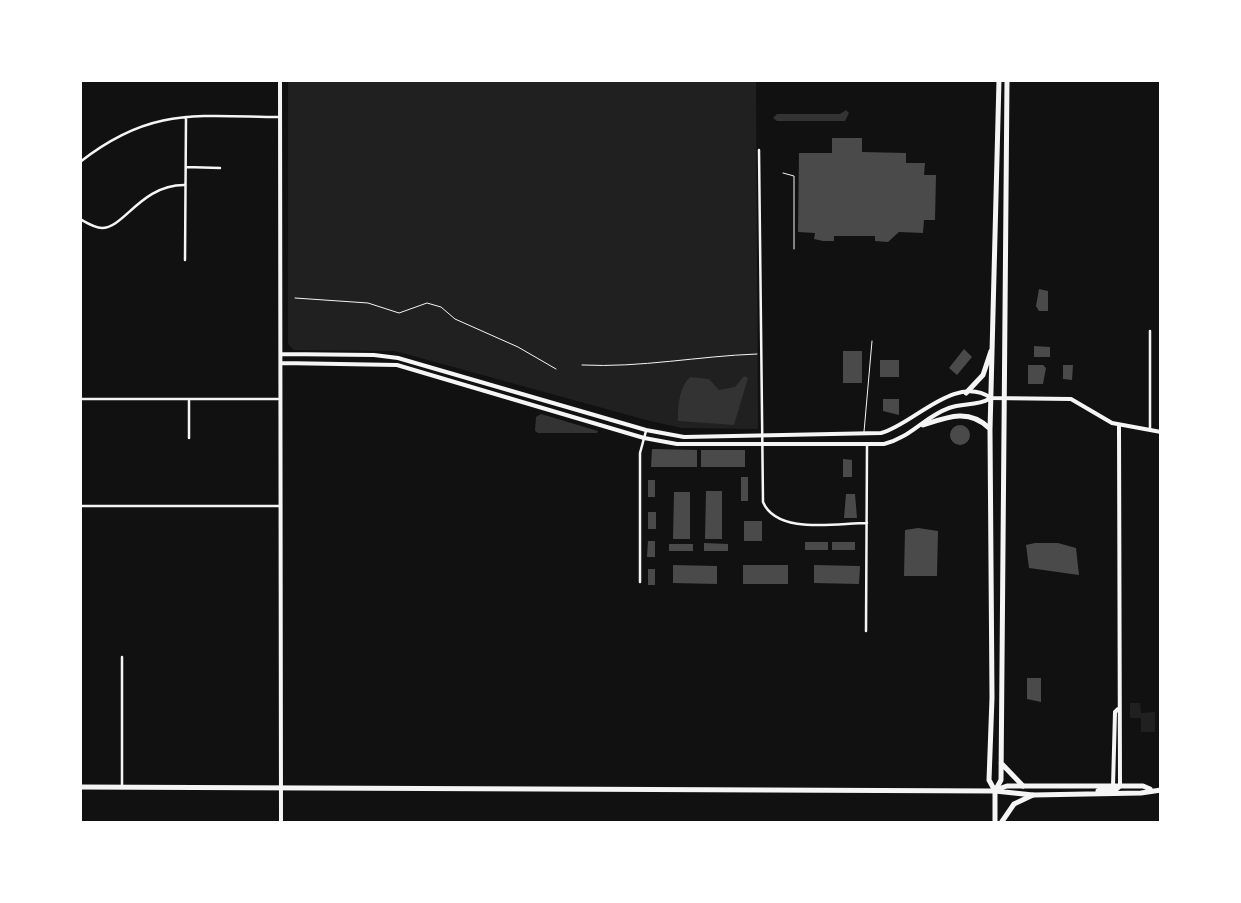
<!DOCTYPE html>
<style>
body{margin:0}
#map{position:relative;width:1241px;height:903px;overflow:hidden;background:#111;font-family:"Space Grotesk",sans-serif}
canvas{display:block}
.frame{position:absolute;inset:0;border:82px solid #fff;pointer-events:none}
</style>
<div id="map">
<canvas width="1241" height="903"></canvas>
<div class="frame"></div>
</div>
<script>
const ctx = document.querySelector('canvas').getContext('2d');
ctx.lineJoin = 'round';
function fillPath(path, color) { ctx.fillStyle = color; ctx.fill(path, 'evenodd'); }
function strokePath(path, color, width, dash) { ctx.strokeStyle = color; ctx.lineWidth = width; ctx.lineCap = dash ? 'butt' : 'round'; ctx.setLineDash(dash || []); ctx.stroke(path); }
fillPath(new Path2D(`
 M288 80H756L758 429 682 428 650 421 395 351 294 350 288 344Z
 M1130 703H1140L1141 713 1155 712V732H1141V718H1130Z`), '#202020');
fillPath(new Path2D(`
 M846 110 849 113 845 121H777L773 118 777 114H840Z
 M744 376 748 378 734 425 678 421C678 406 679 388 690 377L709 379 719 390 735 387Z
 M541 414 598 431 597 433H538L535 431 536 417Z`), '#333');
fillPath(new Path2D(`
 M832 138H862V152L906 153V163H925L924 175H936L935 220H924L923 233 899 232 888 242 875 241V236H834V241H823L814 239 815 233 798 232 799 153H832Z
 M1039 289 1048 291V311H1039L1036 306Z
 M1034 346 1050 347V357H1034Z
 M964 349 972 357 957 375 949 368Z
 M843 351H862V383H843Z
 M880 360H899V377H880Z
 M1028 365H1043L1046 368 1043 384H1028Z
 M1063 365H1073L1072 380 1063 379Z
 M883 399H899V415L883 411Z
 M950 435a10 10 0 1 1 20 0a10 10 0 1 1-20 0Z
 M652 449 697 450V467H651Z
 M701 450H745V467H701Z
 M843 459 852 460V477H843Z
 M741 477H748V501H741Z
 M648 480H655V497H648Z
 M706 491H722V539H705Z
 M674 492H690V539H673Z
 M846 494H855L857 518H844Z
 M648 512H656V529H648Z
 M744 521H762V541H744Z
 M918 528 938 531 937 576H904L905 530Z
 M648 541H655V557H647Z
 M805 542H828V550H805Z
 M832 542H855V550H832Z
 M704 543 728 544V551H704Z
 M1035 543H1058L1076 548 1079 575 1029 568 1026 545Z
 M669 544H693V551H669Z
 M673 565 717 566V584L673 583Z
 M743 565H788V584H743Z
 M814 565 860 566 859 584 814 583Z
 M648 569H655V585H648Z
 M1027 678H1041V702L1027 699Z`), '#4a4a4a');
strokePath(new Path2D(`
 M295 298 368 303 399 313 427 303 441 307 455 319 518 347 556 369
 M582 365C640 368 699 356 757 354`), '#f5f5f5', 1);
strokePath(new Path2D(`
 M783 173 794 176V249
 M864 432 872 341`), '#f5f5f5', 1);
strokePath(new Path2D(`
 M759 150 763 502C777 535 836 523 867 523
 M80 162C150 107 195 116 279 117
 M186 167 220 168
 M80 219C87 223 95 228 102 228 124 228 141 185 184 185
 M185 260 186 117
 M80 399H278
 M1150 430V331
 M189 438V401
 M82 506H279
 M640 582V453L646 431
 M866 631 867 446
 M122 657V785`), '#f5f5f5', 2.5);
strokePath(new Path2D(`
 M280 80 281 823
 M282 354 374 355 398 358 646 430 684 437 881 433C913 425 955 373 991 398L1071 399 1112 423 1161 432
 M282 363 397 365 644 438 677 444H884C910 438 924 417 949 408 962 403 977 406 989 399
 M1119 426 1120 786
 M1113 786 1115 712 1118 709`), '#f5f5f5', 4);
strokePath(new Path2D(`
 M80 787 995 791`), '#f5f5f5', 5);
strokePath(new Path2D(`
 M998 789 1007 786H1143L1150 789
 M995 791 1033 795 1141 793 1161 790
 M1098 791 1115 790 1120 786`), '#f5f5f5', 5);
strokePath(new Path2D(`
 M966 393 983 375 991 351
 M923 425C947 417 969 408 989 428
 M1001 763 1023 786
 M995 791 989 780 992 698 990 430 999 80
 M995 823V791L1001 780 1007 80
 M1001 823 1014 804 1033 795`), '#f5f5f5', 5);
</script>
